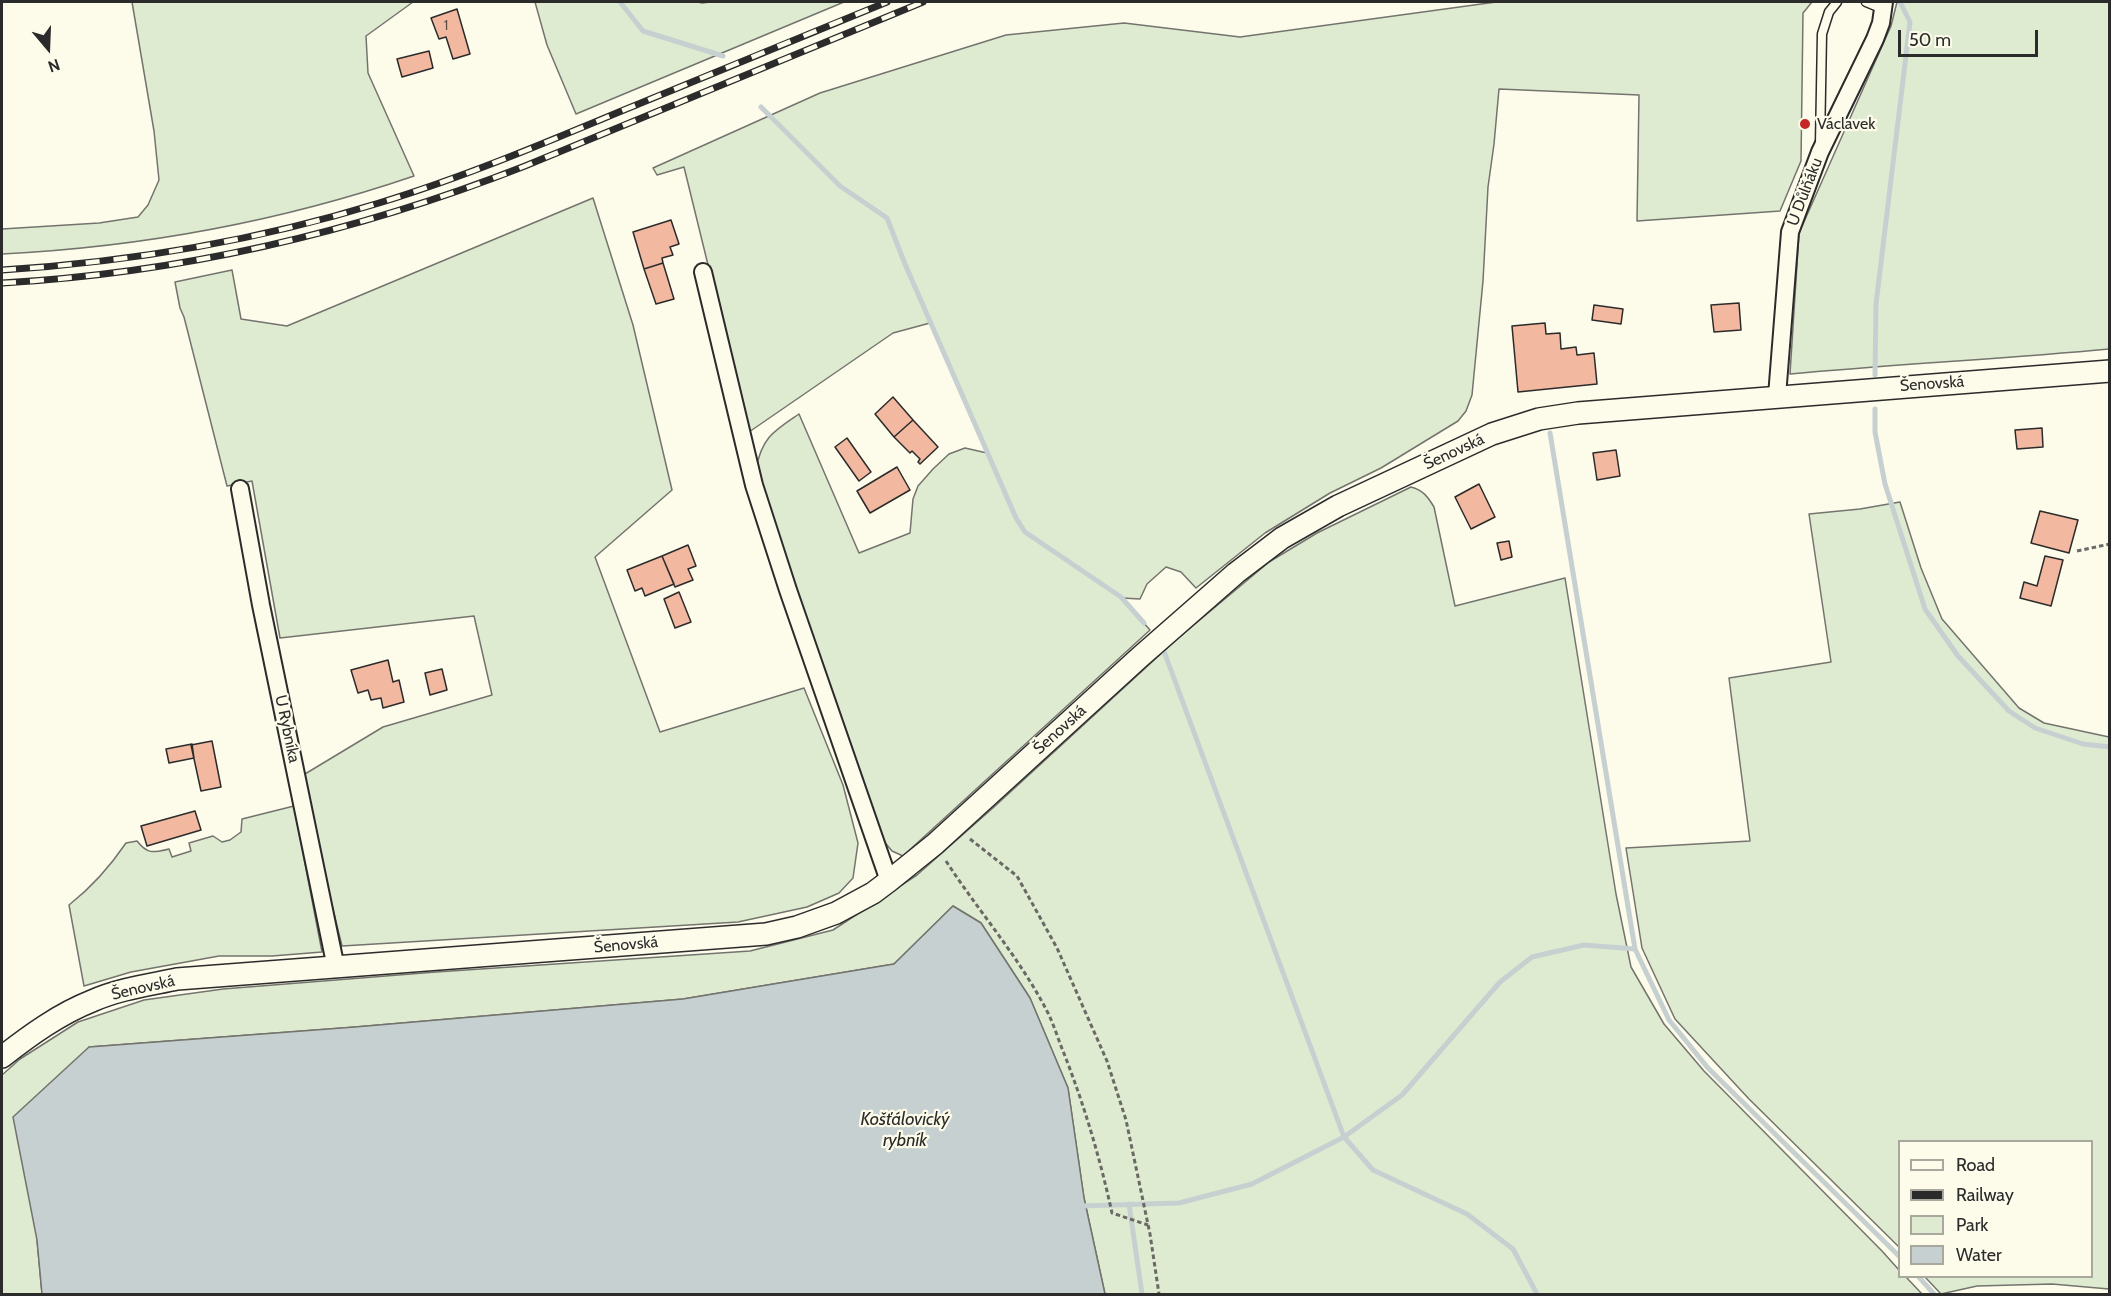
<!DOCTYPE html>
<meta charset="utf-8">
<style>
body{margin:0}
#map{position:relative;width:2111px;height:1296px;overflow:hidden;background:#fdfbea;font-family:Cabin,sans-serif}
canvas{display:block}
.frame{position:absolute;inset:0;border:3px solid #2b2b2b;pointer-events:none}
.legend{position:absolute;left:1898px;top:1140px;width:195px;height:138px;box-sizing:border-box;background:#fdfbea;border:2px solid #a9a89e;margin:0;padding:8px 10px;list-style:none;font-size:18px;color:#2b2b2b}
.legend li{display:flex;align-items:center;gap:12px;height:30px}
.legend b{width:30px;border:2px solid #a9a89e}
.north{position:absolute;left:18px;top:18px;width:60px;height:60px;-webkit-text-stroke:4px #fdfbea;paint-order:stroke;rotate:161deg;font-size:16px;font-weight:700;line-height:24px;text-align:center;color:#2b2b2b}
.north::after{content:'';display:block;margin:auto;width:21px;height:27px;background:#2b2b2b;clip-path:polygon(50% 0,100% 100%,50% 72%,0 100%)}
.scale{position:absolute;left:1898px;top:30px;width:140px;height:27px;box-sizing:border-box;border:3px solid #2b2b2b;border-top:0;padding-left:8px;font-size:18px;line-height:21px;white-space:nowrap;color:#2b2b2b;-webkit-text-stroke:4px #fdfbea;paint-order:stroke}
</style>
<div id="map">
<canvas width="2111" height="1296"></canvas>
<div class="frame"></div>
<ul class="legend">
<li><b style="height:8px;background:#fdfbea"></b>Road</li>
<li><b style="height:8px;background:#2b2b2b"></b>Railway</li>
<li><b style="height:16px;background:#deebd1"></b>Park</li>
<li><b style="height:16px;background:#c7d0d0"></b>Water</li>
</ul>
<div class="north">N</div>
<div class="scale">50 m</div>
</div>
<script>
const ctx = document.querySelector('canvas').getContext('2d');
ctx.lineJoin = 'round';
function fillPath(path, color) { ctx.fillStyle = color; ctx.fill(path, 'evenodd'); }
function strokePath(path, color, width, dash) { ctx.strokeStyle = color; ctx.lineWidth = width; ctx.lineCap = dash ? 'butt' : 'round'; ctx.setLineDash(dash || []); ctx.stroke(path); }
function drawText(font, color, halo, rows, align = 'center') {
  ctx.font = font + ' Cabin,sans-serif'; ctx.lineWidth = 4.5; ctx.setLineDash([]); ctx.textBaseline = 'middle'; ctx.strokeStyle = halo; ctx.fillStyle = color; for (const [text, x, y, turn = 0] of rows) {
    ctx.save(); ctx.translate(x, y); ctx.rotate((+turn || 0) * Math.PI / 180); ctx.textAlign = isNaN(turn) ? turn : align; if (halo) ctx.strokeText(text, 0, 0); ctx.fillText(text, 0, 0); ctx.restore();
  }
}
const green = new Path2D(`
 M132 2H413L366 36 368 73 414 176C282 221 141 247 2 254V229L99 223 138 217 148 205 159 180 154 131Z
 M535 2H698L702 3 710 2H844L576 114 547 45Z
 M1496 2H1812L1803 13 1801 161 1780 211 1637 221 1639 95 1499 89 1494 144 1488 187 1483 281 1472 395 1466 411 1458 421 1381 468 1330 493 1265 533 1196 588 1181 572 1166 567 1147 584 1140 599 1122 598 1150 630 903 856 892 851 882 839 825 679 756 469C762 437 774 431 799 414L859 553 910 533 913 499 918 486 933 469 949 454 965 448 987 453 930 323 893 333 749 432 684 167 657 175 653 168 820 93 1006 35 1124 23 1240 37Z
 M1897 2H2109V349C2003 359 1896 364 1790 374L1799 233 1891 26Z
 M593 198 633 325 672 490 595 557 660 732 804 688 843 785 858 843 853 878 839 893 807 907 738 922 342 946 300 777 383 727 492 695 474 616 280 638 252 481 227 486 184 317 180 308 175 282 232 270 241 319 287 326Z
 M1411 487C1423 490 1428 497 1434 507L1455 606 1565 578 1616 894 1631 967 1664 1024 1704 1071 1882 1251 1899 1270 1900 1276 1906 1277 1922 1294H1105L1084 1198 1068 1088 1030 998 981 923 953 906 894 964 683 999 355 1027 89 1047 37 1240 42 1294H2V1075L20 1059 78 1022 144 1000 223 989 436 972 750 951 833 930 917 875 994 807 1177 639 1269 562 1317 533Z
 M1900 502 1921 568 1942 619 2019 708 2044 723 2109 737V1289L2052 1284 1977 1286 1941 1294 1925 1277 2092 1276V1142H1900L1899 1247 1749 1099 1675 1019 1642 948 1626 848 1750 841 1729 678 1831 662 1809 514 1860 509Z
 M294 806 322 952 272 956H219L131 972 84 986 69 905C92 887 109 868 126 843L137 841C147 854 153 853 169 849L172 857 191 851 189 843 213 836 222 842 230 840 241 832 242 819Z`);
fillPath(green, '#deebd1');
strokePath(green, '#74746e', 1.5);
const water = new Path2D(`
 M953 906 981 923 1030 998 1068 1088 1084 1198 1105 1294H42L37 1240 13 1117 89 1047 355 1027 683 999 894 964Z`);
fillPath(water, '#c7d0d0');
strokePath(water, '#74746e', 1.5);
strokePath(new Path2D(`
 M620 2 643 31 723 56
 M761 107 840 186 887 218 905 264 1016 518 1025 532 1121 597 1144 623
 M1875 375 1876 304 1910 22 1900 2
 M1875 409V432L1885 484 1925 609 1958 656 2009 711 2035 728 2083 744 2110 747
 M1550 433 1635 949
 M1162 646 1344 1137 1373 1170 1467 1214 1513 1249 1537 1294
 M1129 1204 1142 1294
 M1081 1206 1179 1203 1252 1184 1344 1137 1402 1095 1500 982 1532 957 1584 945 1635 949 1669 1020 1708 1068 1900 1257
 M1918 1276 1934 1294`), '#c7d0d0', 5);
const building = new Path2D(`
 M457 9 470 54 453 59 446 37 439 39 431 18Z
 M429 51 433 68 402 77 397 59Z
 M671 220 679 244 670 247 673 255 662 258 663 263 644 269 633 232Z
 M663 263 674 299 656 304 644 269Z
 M1739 303 1741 330 1714 332 1711 305Z
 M1594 305 1623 309 1621 324 1592 320Z
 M1545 323 1546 334 1560 333 1561 349 1576 347 1577 355 1594 353 1597 384 1518 392 1512 326Z
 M893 397 913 420 894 437 875 414Z
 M913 420 938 447 920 464 918 462 920 459 912 451 910 453 894 437Z
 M2042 428 2043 447 2017 449 2015 430Z
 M847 438 871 472 859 481 835 447Z
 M1616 450 1620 476 1597 480 1593 453Z
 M897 467 910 490 870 513 857 491Z
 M1479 484 1495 517 1471 529 1455 497Z
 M2040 511 2078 520 2069 553 2031 543Z
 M1509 541 1512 557 1501 560 1497 543Z
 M688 545 696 566 688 569 693 580 675 587 662 556Z
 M662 556 674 584 645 596 642 588 635 591 627 570Z
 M2045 556 2063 560 2051 606 2020 598 2024 582 2037 586Z
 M679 592 691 622 675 628 664 599Z
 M388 660 393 682 399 680 404 702 383 708 381 698 371 700 368 690 358 693 351 670Z
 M442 669 447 690 430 695 425 673Z
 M212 741 221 787 201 791 191 745Z
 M192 744 194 758 169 763 166 749Z
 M195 811 201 830 147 846 141 826Z`);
fillPath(building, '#f2b8a0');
strokePath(building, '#2b2b2b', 1.5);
const service = new Path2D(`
 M1866 2 1883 9
 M1820 144 1822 34 1829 12 1837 2`);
const minor = new Path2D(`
 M703 272 754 485 788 590 889 881
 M1777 396 1790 232 1820 152 1875 39 1881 23 1884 2
 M240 489 261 605 336 968`);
const tertiary = new Path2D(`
 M2 1057C29 1036 59 1014 92 1001 119 989 149 985 177 979L766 934 797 927 836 913 873 893 889 881 935 844 1140 657 1236 573 1282 538 1338 506 1492 434 1539 419 1578 413 2110 371`);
strokePath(service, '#2b2b2b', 11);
strokePath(minor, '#2b2b2b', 20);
strokePath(tertiary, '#2b2b2b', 24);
strokePath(new Path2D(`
 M2077 551 2110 544
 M970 839 1017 876 1057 948 1107 1061 1126 1120 1150 1234 1159 1294
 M946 861C979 912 1020 958 1048 1013 1054 1025 1058 1039 1063 1051 1084 1104 1100 1158 1112 1213L1148 1225`), '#6a6964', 3, [4.5, 3]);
strokePath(service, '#fdfbea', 8);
strokePath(minor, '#fdfbea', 16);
strokePath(tertiary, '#fdfbea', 21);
const rail = new Path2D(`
 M2 270C129 262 256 241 379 203 461 178 540 145 619 112 709 75 798 38 887 2
 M2 283C182 273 357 232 525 166L923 2`);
strokePath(rail, '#2b2b2b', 7);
strokePath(rail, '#fdfbea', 4.5, [14]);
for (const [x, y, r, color] of [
 [1805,124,6,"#c62828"]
]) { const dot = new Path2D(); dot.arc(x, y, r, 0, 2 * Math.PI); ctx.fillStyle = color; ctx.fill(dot); strokePath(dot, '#fdfbea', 2); }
drawText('14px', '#5d4e48', null, [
 ["1",446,26]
]);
drawText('16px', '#2b2b2b', '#fdfbea', [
 ["Václavek",1817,124]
], 'left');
drawText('16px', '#2b2b2b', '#fdfbea', [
 ["U Důlňáku",1805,192,-69],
 ["Šenovská",1932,384,-4],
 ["Šenovská",1454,452,-25],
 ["U Rybníka",287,729,78],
 ["Šenovská",1060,730,-42],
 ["Šenovská",626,945,-5],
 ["Šenovská",143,988,-13]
]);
drawText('italic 18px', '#2b2b2b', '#fdfbea', [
 ["Košťálovický",905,1120],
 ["rybník",905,1141]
]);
</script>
